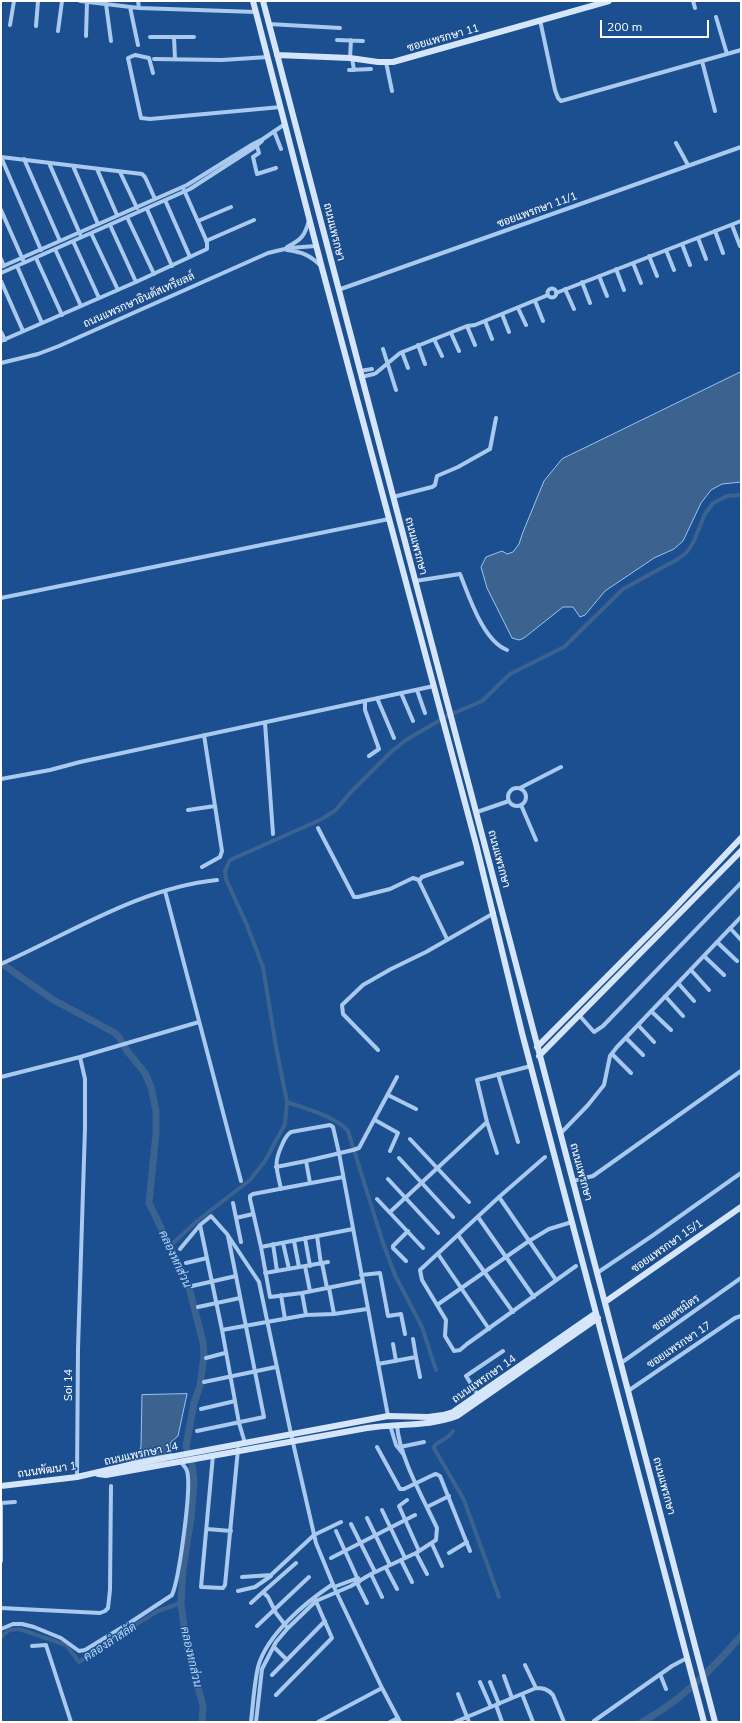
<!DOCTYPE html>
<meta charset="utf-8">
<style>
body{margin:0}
#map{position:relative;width:742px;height:1723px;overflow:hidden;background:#1b4f8f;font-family:Mulish,sans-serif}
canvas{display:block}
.frame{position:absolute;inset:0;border:2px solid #fff;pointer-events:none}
.scale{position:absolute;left:600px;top:20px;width:109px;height:18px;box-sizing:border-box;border:2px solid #fff;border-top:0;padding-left:5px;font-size:12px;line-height:14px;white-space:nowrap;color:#fff;-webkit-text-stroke:3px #1b4f8f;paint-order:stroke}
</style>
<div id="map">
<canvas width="742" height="1723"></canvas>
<div class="frame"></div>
<div class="scale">200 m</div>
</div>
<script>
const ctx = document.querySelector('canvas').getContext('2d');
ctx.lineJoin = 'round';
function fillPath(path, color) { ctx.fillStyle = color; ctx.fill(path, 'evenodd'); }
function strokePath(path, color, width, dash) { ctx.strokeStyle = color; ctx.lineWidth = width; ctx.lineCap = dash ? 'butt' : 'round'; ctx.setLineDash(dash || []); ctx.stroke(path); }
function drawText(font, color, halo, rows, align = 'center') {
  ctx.font = font + ' Mulish,Sarabun,sans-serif'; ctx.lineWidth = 3; ctx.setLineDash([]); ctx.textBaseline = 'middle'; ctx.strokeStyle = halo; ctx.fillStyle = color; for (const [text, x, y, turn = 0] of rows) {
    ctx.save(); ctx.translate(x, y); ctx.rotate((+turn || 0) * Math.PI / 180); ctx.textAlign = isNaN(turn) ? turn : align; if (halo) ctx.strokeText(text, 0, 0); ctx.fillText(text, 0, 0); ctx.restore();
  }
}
const water = new Path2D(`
 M741 372V482L722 484 711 490 701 503 683 541 674 549 654 558 605 591 585 615 580 617 573 607H563L524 638 519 640 512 638 487 588 481 567 486 557 502 551 507 554 513 552 519 544 523 532 544 481 562 459Z
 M187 1394 178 1436 170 1443 171 1454 129 1461 138 1459 141 1446 142 1395Z`);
fillPath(water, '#3c6290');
strokePath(water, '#9cc4f0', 1);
strokePath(new Path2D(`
 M287 1102C306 1109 335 1116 348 1131L383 1243 395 1275 422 1327 436 1370
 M170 1246 197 1221 250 1180 265 1161 285 1124 287 1102 276 1047 263 967 246 923 226 879 225 871 230 860 320 820 336 810 350 793 392 751 406 740 447 716 482 701 510 674 564 647 623 589 678 559 687 552 693 543 705 514 713 503 727 496 741 495
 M453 1431 449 1436 435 1445 434 1448 464 1500 499 1597
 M1 1637 9 1630 19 1629 66 1645 79 1662 116 1637 158 1611 181 1603`), '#3c6290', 4);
strokePath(new Path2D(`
 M1 963 52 999 115 1033 119 1037 127 1051 145 1073 151 1087 156 1111V1133L149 1203 188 1284 203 1342 204 1356 200 1386 194 1403 186 1446 192 1464 194 1481 191 1518 183 1569 181 1603 186 1643 203 1706 202 1722
 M642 1722C681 1701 712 1669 741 1636`), '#3c6290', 7);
strokePath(new Path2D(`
 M80 1 139 8 256 12
 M138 1 139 8
 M693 1 695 8
 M106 4 111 41
 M130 7 138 45
 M716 17 727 54
 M540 20 555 90 558 98 561 101 741 50
 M269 24 340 28
 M10 25 14 1
 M36 26 38 1
 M58 31 62 1
 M86 36 87 2
 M150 37H174L175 59
 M174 37H194
 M337 40 363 41
 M350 58 351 40
 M352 58 354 70
 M154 59 222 60 268 57
 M702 61 715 111
 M386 62 392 91
 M349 70 371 69
 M153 73 149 58 135 55 128 58 141 118 150 119 281 107
 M274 131 281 149
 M676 143 688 165
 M257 146 259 153 253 157 257 174 276 168
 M1 157 142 174 145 177 155 199
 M1 157 41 250
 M24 159 60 241
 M49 163 80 234
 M73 166 98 224
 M97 169 117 215
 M120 172 137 208
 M165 200 190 257
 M147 209 172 266
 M1 210 23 260
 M127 217 154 274
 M198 221 231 207
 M110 225 136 282
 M732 225 740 246
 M715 231 723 253
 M91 233 118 290
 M698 238 706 259
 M73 241 99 298
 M206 241 254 220
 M682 244 690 265
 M287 247C301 240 305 236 309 220
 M55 249 81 306
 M287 250C302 252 310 255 321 266
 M666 250 674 270
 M649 256 657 276
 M36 258 62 315
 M1 259 4 266
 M633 263 641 283
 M17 266 42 323
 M1 267 187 185 253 144 263 139 285 124
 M616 269 624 290
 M1 273 190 189 255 147 262 141
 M599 276 607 296
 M1 281 23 331
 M582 282 590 303
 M547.5 293a4.5 4.5 0 1 1 9 0a4.5 4.5 0 1 1-9 0Z
 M565 289 574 309
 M338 290 741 147
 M556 293 741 221
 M535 301 543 321
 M518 308 526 325
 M502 314 509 332
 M485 321 492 339
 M467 326 475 345
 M1 332 5 340
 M451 333 459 351
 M434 339 442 356
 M1 341 136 282 207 249V242L184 190
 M418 345 425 364
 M383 349 396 390
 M402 352 408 368
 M1 363 38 354 59 346 268 253 289 248 316 246
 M360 371 372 369
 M376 373 400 353 467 326 475 325 548 295
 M361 377 374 374
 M393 497 432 487 435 485 437 476 458 467 490 449 496 418
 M415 581 460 574C469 596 483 641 507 650
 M1 598 389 519
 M417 690 425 713
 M401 693 413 721
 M377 698 394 738
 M365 701V710L379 749 369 756
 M265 723 273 834
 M1 779 50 770 80 762 434 686
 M508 797a9 9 0 1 1 18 0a9 9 0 1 1-18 0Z
 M520 788 561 767
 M521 805 536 840
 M188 810 215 806
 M477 812 509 801
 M318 828 354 897H358L390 889 413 878 419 880
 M202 867 220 857 222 851 204 735
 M165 891 241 1181
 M730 928 741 940
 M447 939 419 881 422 877 462 863
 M717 942 737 961
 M704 956 724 975
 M1 964C71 933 139 888 217 880
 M691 970 709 990
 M678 983 694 1001
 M665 996 683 1016
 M651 1011 671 1030
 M579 1015 594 1032 603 1026 741 883
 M638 1025 654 1042
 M626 1038 643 1055
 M378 1050 343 1014 342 1005 363 985 391 969 426 952 494 913
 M612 1054 631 1073
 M498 1074 518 1142
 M1 1077 80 1057 199 1022
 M388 1095 416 1109
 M375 1120 398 1133 390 1151
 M487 1122 497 1153
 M560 1134 588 1105 604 1085 610 1056 617 1047 741 917
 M410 1139 469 1202
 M545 1157 499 1197 420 1270 422 1280 446 1320 445 1336 454 1351 460 1350 467 1344 576 1266
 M399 1158 453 1217
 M276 1167 306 1161
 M343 1177 253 1194 250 1196V1199L261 1247 270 1297 302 1293 362 1281
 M388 1179 438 1233
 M573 1181 593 1176 741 1071
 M310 1183 306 1161 353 1150 359 1148 397 1077
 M281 1189C277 1169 273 1164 282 1145 284 1140 286 1135 291 1132L330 1125 333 1127 339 1153 388 1416
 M499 1197 556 1280
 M377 1199 423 1248
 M233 1203 241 1242
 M390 1212 487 1122 477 1080 531 1066
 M478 1217 534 1297
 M236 1218 253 1214
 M200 1225 222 1330 239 1423 245 1443
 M458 1235 513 1312
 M317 1236 321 1264
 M305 1238 310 1266
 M294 1241 299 1267
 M283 1243 289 1269
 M273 1244 277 1271
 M261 1247 353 1229
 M180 1249 200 1225 211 1216 227 1234 259 1282 291 1434 316 1543 334 1587 382 1688 318 1722
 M438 1254 489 1329
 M406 1261 393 1248V1246L408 1231
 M186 1263 207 1258
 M322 1263 327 1288
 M305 1266 310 1291
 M265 1273 328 1262
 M597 1273 652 1236 741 1173
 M361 1275 380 1273 388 1316 401 1314 405 1334
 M192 1286 236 1276
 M329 1288 334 1314
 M302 1293 306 1315
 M281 1295 285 1319
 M437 1305 529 1241 549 1229 572 1222
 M198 1307 240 1298
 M222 1330 306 1315 334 1314 367 1309
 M393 1344 396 1361
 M416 1357 420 1377
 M206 1358 225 1353
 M621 1363 741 1278
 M378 1364 416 1357 413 1339
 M204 1382 276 1367
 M628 1391 735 1318 741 1316
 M478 1395 466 1376 503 1351
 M201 1409 235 1401
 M390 1425 396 1445 404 1455
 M197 1431 264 1417 228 1236
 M377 1447 400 1489H404L433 1475 436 1474 440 1476 470 1551
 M400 1447 424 1442
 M213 1455 201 1587 223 1588 225 1585 238 1449
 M77 1477 78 1349 85 1128V1079L80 1057
 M407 1500 399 1506 419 1551
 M1 1503V1561
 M1 1503 15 1502
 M427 1507 449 1496
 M382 1510 405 1558
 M367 1518 390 1565
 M351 1524 375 1572
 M207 1529 231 1531
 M336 1531 359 1582
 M432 1544 442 1566
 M416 1553 427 1574
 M449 1553 467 1542
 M331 1558 415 1515
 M401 1560 412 1582
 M386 1568 397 1589
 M371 1574 382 1597
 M242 1577 271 1575 314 1535 341 1522
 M356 1581 367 1603
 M334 1587 358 1578
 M238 1591 255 1587 271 1576
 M251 1603 263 1592
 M1 1608 100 1613 105 1611 108 1608 110 1590 111 1486
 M257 1626 309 1577
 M286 1626 276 1613 268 1597 263 1592 296 1563
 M1 1629 13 1624H22L34 1627 61 1638 79 1651 85 1650 131 1622 172 1595C179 1579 192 1487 187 1471 186 1467 182 1464 180 1461
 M32 1646 46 1645 71 1722
 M274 1647 287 1660
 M525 1665 536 1688
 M660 1674 666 1689
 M272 1675 325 1621
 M504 1676 512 1698
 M480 1682 491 1707
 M490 1682 499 1704
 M382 1688 400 1722
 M458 1694 469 1722
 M522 1694 533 1722
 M276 1695 332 1638 315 1599
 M496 1705 502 1722
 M594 1721 672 1666 687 1658
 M251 1722C253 1704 254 1685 258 1667 267 1634 306 1602 333 1584
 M256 1722 262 1669 276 1642 288 1628 316 1601 351 1586 371 1574 416 1553 436 1540 437 1528C423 1498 399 1456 397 1425
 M390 1722 398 1718
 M455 1722 536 1688C543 1688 548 1689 553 1695L564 1722`), '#a9c9ee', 4);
strokePath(new Path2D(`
 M253 1 322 268 476 844 522 1033 704 1722
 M263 1 715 1722
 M277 55 350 58 378 62H393L609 1
 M537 1047 669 914 741 838
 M539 1056 741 851
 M605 1302 741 1207
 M98 1474 106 1475C193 1459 280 1443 367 1428 397 1423 429 1427 457 1416L598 1318
 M1 1486 77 1477 133 1464 388 1416 428 1417 443 1415 453 1412 596 1313`), '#d6e6fa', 6);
drawText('11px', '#fff', '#1b4f8f', [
 ["ซอยแพรกษา 11",443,38,-16],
 ["ซอยแพรกษา 11/1",537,210,-20],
 ["ถนนแพรกษา",334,232,76],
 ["ถนนแพรกษาอินดัสเทรียลล์",139,300,-24],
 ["ถนนแพรกษา",416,546,75],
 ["ถนนแพรกษา",499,859,75],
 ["ถนนแพรกษา",581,1172,75],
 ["ซอยแพรกษา 15/1",667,1246,-35],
 ["ซอยเดชมิตร",676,1313,-35],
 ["ซอยแพรกษา 17",679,1345,-34],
 ["ถนนแพรกษา 14",484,1379,-35],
 ["Soi 14",69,1385,-90],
 ["ถนนแพรกษา 14",141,1454,-12],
 ["ถนนพัฒนา 1",47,1470,-8],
 ["ถนนแพรกษา",664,1486,75]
]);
drawText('italic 12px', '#b5d3f5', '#1b4f8f', [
 ["คลองหกส่วน",175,1259,65],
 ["คลองลำสลัด",110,1642,-33],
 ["คลองหกส่วน",191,1657,77]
]);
</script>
